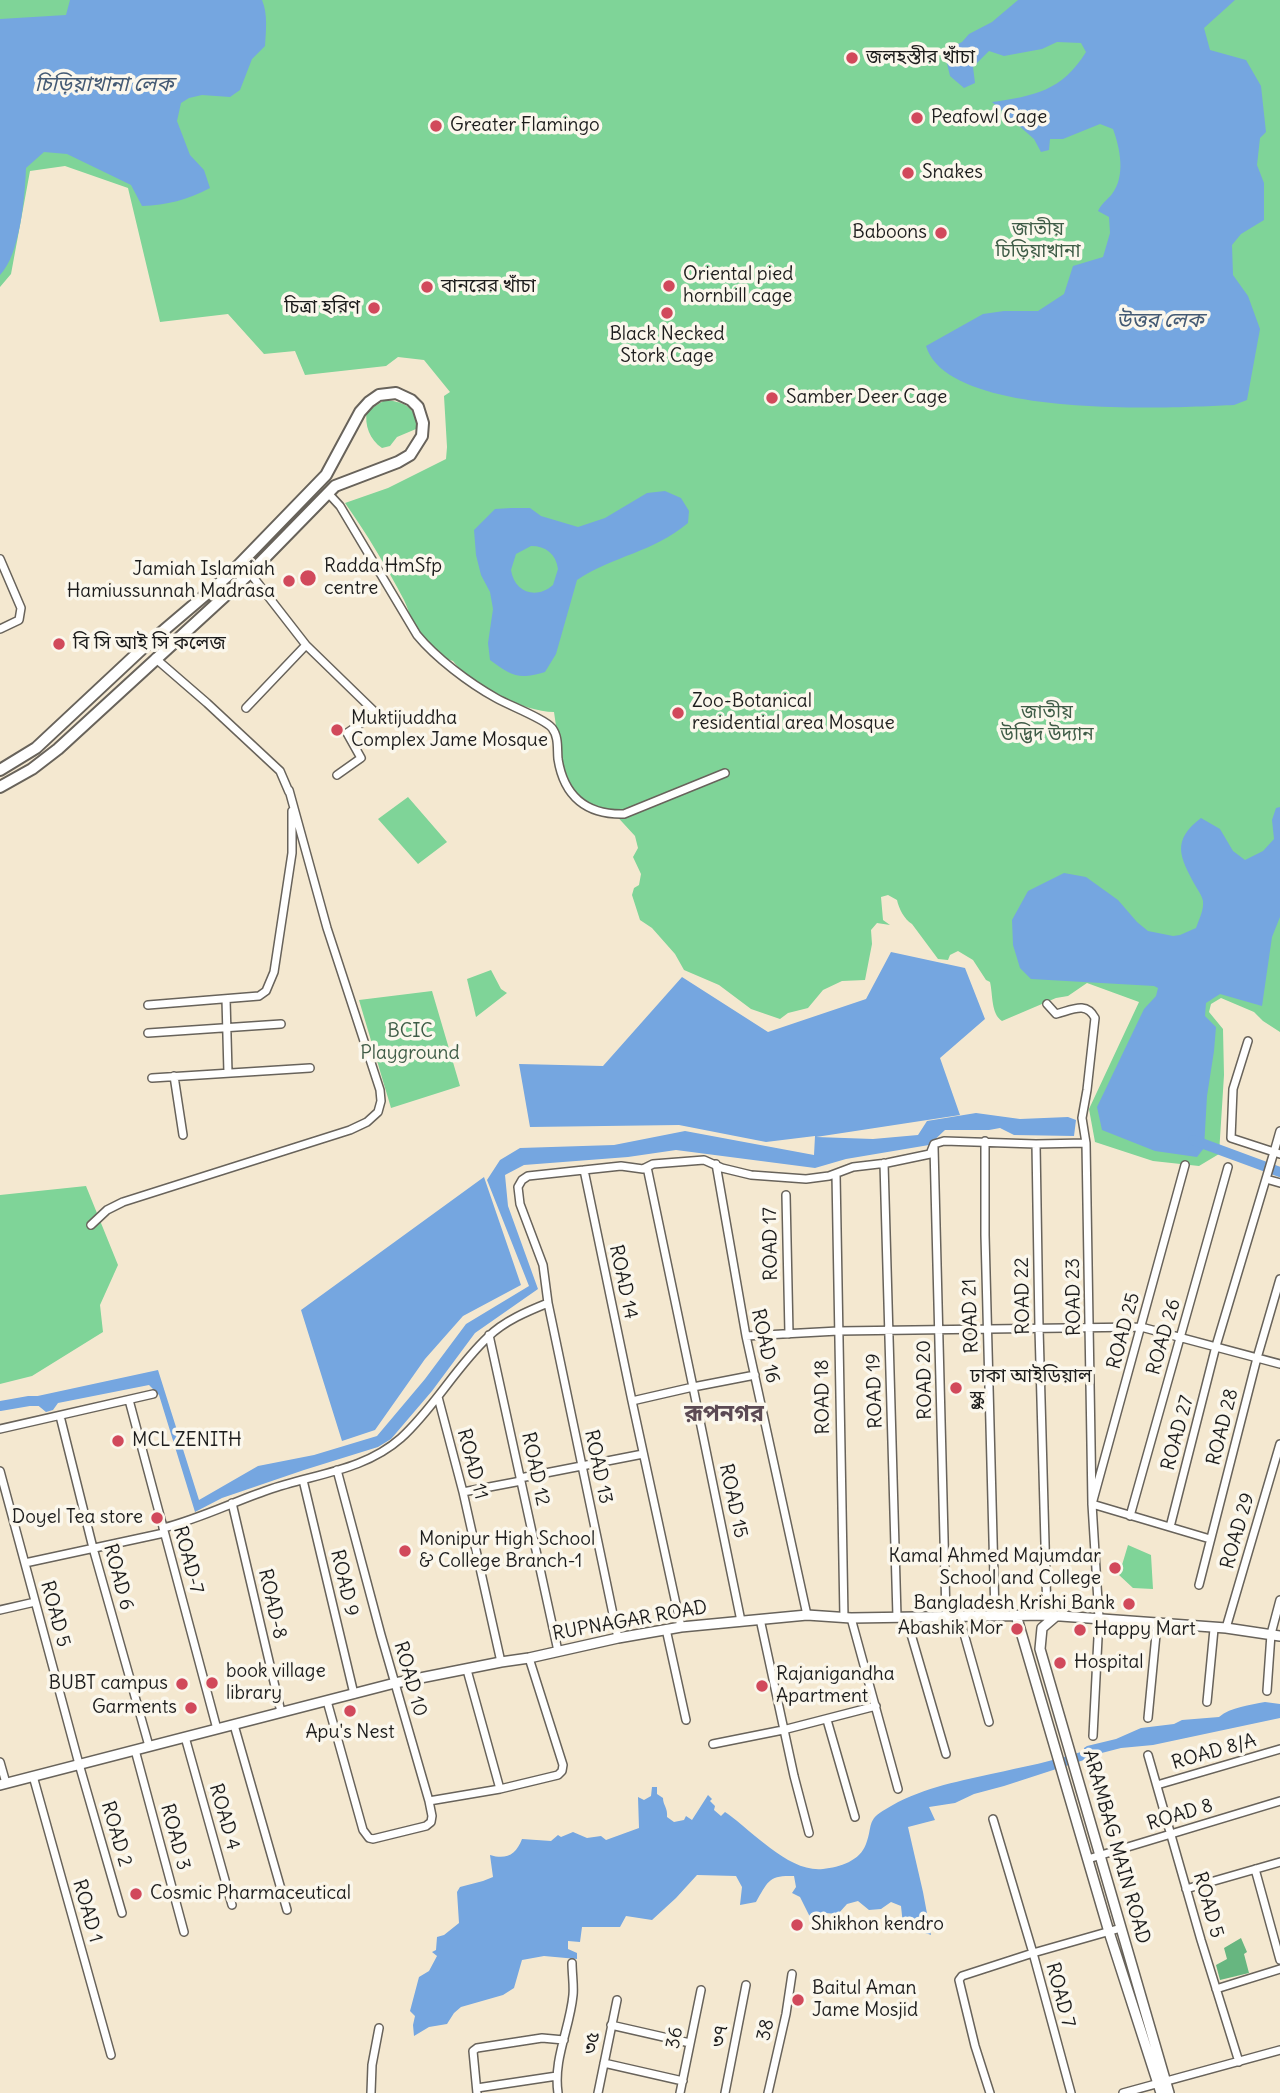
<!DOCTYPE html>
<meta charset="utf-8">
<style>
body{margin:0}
canvas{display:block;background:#f4e8d0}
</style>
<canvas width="1280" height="2093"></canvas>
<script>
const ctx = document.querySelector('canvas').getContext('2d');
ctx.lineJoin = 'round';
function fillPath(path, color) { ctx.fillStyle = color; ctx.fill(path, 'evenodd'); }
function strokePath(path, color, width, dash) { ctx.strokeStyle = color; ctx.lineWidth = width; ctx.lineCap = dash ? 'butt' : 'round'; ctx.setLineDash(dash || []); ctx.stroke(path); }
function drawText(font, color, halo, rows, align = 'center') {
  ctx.font = font + ' Delius,"Noto Sans Bengali",sans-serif'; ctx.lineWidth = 7; ctx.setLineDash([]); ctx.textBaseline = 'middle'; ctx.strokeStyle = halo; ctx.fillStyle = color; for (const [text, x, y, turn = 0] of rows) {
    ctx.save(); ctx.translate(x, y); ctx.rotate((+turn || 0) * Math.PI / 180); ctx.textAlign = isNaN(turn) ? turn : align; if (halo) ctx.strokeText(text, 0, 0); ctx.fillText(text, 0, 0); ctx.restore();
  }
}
fillPath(new Path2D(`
 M0 0H1280V1032L1263 1021 1254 1012 1221 998 1211 1004 1209 1012 1223 1029 1224 1075 1219 1154 1199 1166 1153 1161 1095 1142 1089 1109 1139 1002 1087 983 1068 996 1056 998 1002 1021C991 1014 993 995 990 982L986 980 973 960 958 951 950 955 948 960 938 959 912 924C904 919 899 909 897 900L888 895 881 897 883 920 890 925 877 923 871 930 872 944 865 980 842 981 823 990 808 1008 788 1013 780 1019 751 1009 719 985 684 970 675 954 652 928 640 920 632 895 634 888 639 885 641 874 633 857 638 848 635 836 612 811 591 806 574 790 562 767 554 712C524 712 470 685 453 661 438 657 423 638 414 625 410 617 408 608 404 600 386 566 367 534 345 503L388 488 446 459 447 447 444 396 450 392 424 360 398 357 386 366 305 375 295 351 264 354 228 314 160 322 128 188 65 166 30 171 11 274 0 287Z
 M385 400C403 402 412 405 418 423L416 429 397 437 390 446 382 448C370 440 364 425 367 411Z
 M408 797 447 842 418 864 378 819Z
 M491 970 501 989 507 993 476 1017 467 979Z
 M432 991 460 1086 391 1108 359 1000Z
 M86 1186 118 1265 100 1305 103 1332 32 1376 0 1384V1195Z
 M1128 1545 1151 1555 1153 1589 1133 1588 1119 1575Z`), '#7fd498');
fillPath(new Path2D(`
 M1241 1938 1247 1952 1244 1954 1249 1973 1220 1980 1216 1965 1227 1959 1224 1948Z`), '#67b680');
fillPath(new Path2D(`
 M70 0H262C268 14 266 31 265 46L252 59 240 90 230 97 202 95 189 98 181 103 177 121 190 155 204 170 210 188C187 200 167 205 142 206L131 185 67 154 44 152 26 168C25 197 20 255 0 275V19L66 15Z
 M1018 0H1235L1204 28 1210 50 1246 60 1261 86 1266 132 1260 138 1257 165 1264 183V220L1241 234 1232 245 1233 275 1248 296 1260 329 1247 400 1234 405C1171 408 948 420 926 346L983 314 1004 311H1038L1064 294 1073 266 1103 257 1110 233 1109 217 1098 211C1102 203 1107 200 1112 194 1126 176 1120 148 1113 129L1100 124 1063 139H1050L1049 150 1041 152 1034 139 992 102C1034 96 1062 91 1086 52L1081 43 1057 42 1042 49 1004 56 989 51 973 67 975 83 964 88 950 76 944 51 962 42 969 34 992 22Z
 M665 491 681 498 689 511 688 523C652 553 615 555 577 580L556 654 545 672C518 680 512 676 490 660L488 643 493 609 490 592 481 575 476 555 474 530 495 509 511 508H530L541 516 578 527 605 518 647 493ZM531 546C546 546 556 554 558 569L553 585C536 600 514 592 511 570L516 554Z
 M1280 807V917L1272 937 1262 1006 1220 994 1206 1003 1205 1016 1216 1027 1214 1051 1207 1096 1204 1148 1197 1157 1155 1151 1102 1130 1097 1107 1144 1009 1156 996 1158 988 1154 986 1031 979 1020 968 1013 945 1012 920 1028 891 1064 873 1086 877 1118 900 1137 922 1148 931 1173 936 1180 935 1196 928C1199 919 1204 910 1203 901 1202 896 1198 890 1195 885 1180 857 1171 841 1201 818L1220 829 1233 851 1245 860 1263 851 1274 839 1272 820 1276 808Z
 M891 952 965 968 985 1019 940 1058 960 1115 816 1137 873 1139 918 1135 927 1121 976 1113 1020 1119 1068 1117 1076 1120 1074 1136 1014 1135 1000 1128 989 1130H945L929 1145 846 1159 815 1168 676 1150 628 1157 524 1165 505 1175 508 1206 538 1289 475 1333 432 1391 391 1439 378 1447 304 1470 222 1498 195 1512 159 1395 149 1385 58 1403 53 1410 46 1412 35 1403 33 1397 158 1370 199 1500 258 1466 314 1455 377 1436 425 1379 466 1324 529 1286 487 1180 500 1160 520 1148 614 1145 685 1131 814 1155 815 1136 766 1142 679 1125 530 1127 519 1064 603 1066 682 977 768 1032 866 999Z
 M484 1177 521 1285 463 1316 425 1359 375 1430 342 1441 301 1310Z
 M1265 1702 1280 1704V1718L1153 1745 1121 1748 1090 1756 1084 1760 1004 1786 974 1794 955 1803 929 1807 935 1820 908 1827 923 1892 931 1935 903 1925 901 1906 891 1902 881 1909 869 1910 858 1901 847 1904 838 1914 825 1913 819 1923 812 1921 800 1897 792 1893 796 1887 794 1876C769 1875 768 1881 756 1902L740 1905 742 1887 736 1876 697 1875 676 1898 652 1920 626 1916 620 1927H582L580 1942 568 1941V1949L577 1953V1959L544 1956 522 1960 514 1988 503 1995 461 2007 454 2013 447 2024 429 2027 414 2036 413 2025 415 2016 410 2011 419 1977 429 1971 437 1956 432 1952 436 1950 437 1937 444 1935 459 1923 457 1892 460 1887 483 1881 493 1877 490 1855C506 1860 516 1855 522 1839L551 1841 558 1835 561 1837 573 1832 587 1838 601 1836 606 1840 639 1828 638 1797 644 1800 651 1796 652 1787H657V1794L663 1798C663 1805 668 1808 667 1817L674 1822 684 1820 686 1816 692 1820 708 1795 712 1799 710 1801 715 1806 714 1810 721 1816 725 1812 728 1814C753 1832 790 1873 823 1869 840 1867 860 1861 866 1844 873 1826 866 1820 886 1809 918 1789 955 1782 991 1774 1023 1767 1054 1761 1084 1751V1748L1087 1746 1116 1739 1141 1728 1174 1724 1182 1720 1219 1717C1231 1707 1250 1705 1265 1702Z`), '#75a6e0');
strokePath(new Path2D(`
 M1193 1140 1280 1172
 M0 1406 29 1401H45`), '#75a6e0', 10);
const minor = new Path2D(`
 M328 493 340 506 417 635C436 658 469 683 496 698 508 705 545 719 552 728 559 737 557 749 558 759 564 797 587 815 624 814L725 773
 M0 559 21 608 19 620 0 629
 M306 645 376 713 347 733 361 758 337 775
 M155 658 207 703 280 771 289 792
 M246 708 306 645 250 573
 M226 999 228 1073
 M1047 1004 1056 1014C1072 1010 1086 1001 1095 1018L1087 1090 1082 1118 1086 1143 1092 1504 1099 1618 1093 1736
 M148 1005 259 996 266 991 274 972 292 853V811
 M148 1033 281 1024
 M174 1076 183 1135
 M152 1078 310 1068
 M1280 1131 1274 1152 1280 1154
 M985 1141V1235L995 1615
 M1036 1144 1039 1328 1047 1615
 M934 1147 946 1616
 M884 1163 897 1617
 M716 1164 746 1336 807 1615
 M1185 1165 1092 1504 1210 1539
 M647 1167 693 1387 632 1401 681 1627
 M584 1170 632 1401
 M836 1174 844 1618
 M1266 1179 1280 1183
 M786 1195 789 1334
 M91 1225 107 1210 123 1202 350 1130 367 1122 378 1112 381 1101 380 1090 327 928 289 790
 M548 1303 618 1638
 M489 1335 558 1651
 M746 1336 838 1331 1141 1327 1280 1364
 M438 1397 463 1492 501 1662
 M129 1400 217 1729
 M60 1416 93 1548 149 1746
 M0 1429 153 1394
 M0 1471 79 1764 122 1913
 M520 1478 643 1454
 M303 1480 354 1694
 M463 1492 521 1481
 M232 1503 281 1712
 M1130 1516 1228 1167
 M1170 1527 1216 1346 1274 1152 1231 1138 1233 1089 1248 1041
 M163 1528C199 1519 233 1502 268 1490 313 1474 364 1471 401 1438 434 1408 456 1367 488 1337 504 1321 528 1311 548 1303L543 1265 520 1204 518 1187 522 1180 528 1176 621 1166 643 1169 653 1164 704 1160 722 1168 751 1175 806 1179 829 1176 853 1167 887 1163 930 1154 934 1144 944 1141 1036 1144 1086 1143
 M25 1563 164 1533
 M1199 1585 1257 1358 1280 1279
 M0 1610 35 1602
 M959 1616 989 1722
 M906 1617 946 1754
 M851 1618 898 1789
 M760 1619 794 1776 809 1833
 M741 1621 693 1387 755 1375
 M1226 1628 1280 1444
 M666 1629 686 1720
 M467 1670 500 1789
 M1267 1691 1271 1634 1280 1600
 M327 1701 363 1830 369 1838 373 1839 426 1826 431 1822 432 1816 429 1801 381 1635 337 1470
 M1207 1702 1214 1629
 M1148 1718 1157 1624
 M827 1720 855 1817
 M234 1725 287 1910
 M185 1737 232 1905
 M713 1744 783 1730 876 1706
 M135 1750 184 1932
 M1148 1755 1201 1940 1239 2062
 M0 1762 6 1783
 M33 1776 111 2055
 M1157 1785 1280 1749
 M429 1801 500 1789 558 1775 562 1771 563 1765 529 1658
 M1088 1859 1280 1801
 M1255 1869 1280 1960
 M1186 1889 1280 1862
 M1216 1989 1280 1969
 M611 2025 690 2043
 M604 2063 683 2081
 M477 2088 557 2076
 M371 2093 372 2065 379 2028
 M477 2093 473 2051 477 2048 542 2038 564 2040
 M558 2093C553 2059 570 2028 573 1995 574 1986 572 1973 572 1963
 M598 2093 617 2000
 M680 2093 701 1990
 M725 2093 746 1985
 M768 2093 786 2014 792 1974
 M990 2093 975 2046 959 1980 962 1976 1033 1953 993 1819
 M1071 2093 1033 1953 1121 1928
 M1123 2093 1280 2050`);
const tertiary = new Path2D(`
 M1016 1615 1109 1932 1161 2093
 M1056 1616 1042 1628 1040 1649 1169 2093
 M0 1785 395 1683 501 1662 529 1658 618 1638 681 1627 807 1615 851 1618 1047 1615 1226 1628 1280 1636`);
const secondary = new Path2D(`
 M0 770 36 748 143 648 230 574 326 475 360 412 369 402 379 395 396 393 411 400 418 407 423 423 422 436 410 455 398 462 335 486 250 573 58 749 32 769 0 787`);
strokePath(minor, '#68635b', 10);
strokePath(tertiary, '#68635b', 12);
strokePath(secondary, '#68635b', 14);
strokePath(minor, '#fff', 7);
strokePath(tertiary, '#fff', 9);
strokePath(secondary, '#fff', 10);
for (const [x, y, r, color] of [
 [852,58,7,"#d1495b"],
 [917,118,7,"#d1495b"],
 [436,126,7,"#d1495b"],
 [908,173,7,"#d1495b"],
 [941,233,7,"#d1495b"],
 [669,286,7,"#d1495b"],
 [427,287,7,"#d1495b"],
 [374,308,7,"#d1495b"],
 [667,313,7,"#d1495b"],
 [772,398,7,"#d1495b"],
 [308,578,9,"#d1495b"],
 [289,581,7,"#d1495b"],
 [59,644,7,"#d1495b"],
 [678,713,7,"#d1495b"],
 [337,730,7,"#d1495b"],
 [956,1388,7,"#d1495b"],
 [118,1441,7,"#d1495b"],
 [157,1518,7,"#d1495b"],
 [405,1551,7,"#d1495b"],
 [1115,1568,7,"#d1495b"],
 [1129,1604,7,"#d1495b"],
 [1017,1629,7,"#d1495b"],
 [1080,1630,7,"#d1495b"],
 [1060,1663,7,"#d1495b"],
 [212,1683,7,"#d1495b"],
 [182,1684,7,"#d1495b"],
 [762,1686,7,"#d1495b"],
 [191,1708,7,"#d1495b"],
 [350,1711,7,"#d1495b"],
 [136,1894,7,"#d1495b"],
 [797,1925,7,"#d1495b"],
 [798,2000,7,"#d1495b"]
]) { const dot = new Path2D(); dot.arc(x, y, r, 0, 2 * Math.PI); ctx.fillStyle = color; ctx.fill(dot); strokePath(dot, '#fbf7ec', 2.5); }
drawText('19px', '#1c1c1c', '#fbf7ec', [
 ["জলহস্তীর খাঁচা",866,58],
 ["Peafowl Cage",931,118],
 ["Greater Flamingo",450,126],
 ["Snakes",922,173],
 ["Baboons",927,233,"right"],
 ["Oriental pied",683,275],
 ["hornbill cage",683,297],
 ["বানরের খাঁচা",441,287],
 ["চিত্রা হরিণ",360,308,"right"],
 ["Black Necked",667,335,"center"],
 ["Stork Cage",667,357,"center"],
 ["Samber Deer Cage",786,398],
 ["Radda HmSfp",324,567],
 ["centre",324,589],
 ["Jamiah Islamiah",275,570,"right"],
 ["Hamiussunnah Madrasa",275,592,"right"],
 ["বি সি আই সি কলেজ",73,644],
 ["Zoo-Botanical",692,702],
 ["residential area Mosque",692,724],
 ["Muktijuddha",351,719],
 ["Complex Jame Mosque",351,741],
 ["ঢাকা আইডিয়াল",970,1377],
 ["স্কুল",970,1399],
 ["MCL ZENITH",132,1441],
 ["Doyel Tea store",143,1518,"right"],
 ["Monipur High School",419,1540],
 ["& College Branch-1",419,1562],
 ["Kamal Ahmed Majumdar",1101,1557,"right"],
 ["School and College",1101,1579,"right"],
 ["Bangladesh Krishi Bank",1115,1604,"right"],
 ["Abashik Mor",1003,1629,"right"],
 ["Happy Mart",1094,1630],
 ["Hospital",1074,1663],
 ["book village",226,1672],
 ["library",226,1694],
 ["Rajanigandha",776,1675],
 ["Apartment",776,1697],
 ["BUBT campus",168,1684,"right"],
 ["Garments",177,1708,"right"],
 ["Apu's Nest",350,1733,"center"],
 ["Cosmic Pharmaceutical",150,1894],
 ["Shikhon kendro",811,1925],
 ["Baitul Aman",812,1989],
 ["Jame Mosjid",812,2011]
], 'left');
drawText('19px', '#3f5c47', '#fbf7ec', [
 ["জাতীয়",1038,230],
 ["চিড়িয়াখানা",1038,252],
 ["জাতীয়",1047,713],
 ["উদ্ভিদ উদ্যান",1047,735],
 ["BCIC",410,1032],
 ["Playground",410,1054]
]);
drawText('19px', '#1c1c1c', '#fbf7ec', [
 ["ROAD 17",771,1244,-91],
 ["ROAD 14",623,1282,78],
 ["ROAD 22",1023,1296,-91],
 ["ROAD 23",1074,1297,-91],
 ["ROAD 21",971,1316,-92],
 ["ROAD 25",1124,1331,-75],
 ["ROAD 26",1164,1337,-74],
 ["ROAD 16",765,1346,78],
 ["ROAD 20",925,1380,-91],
 ["ROAD 19",875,1391,-92],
 ["ROAD 18",823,1397,-91],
 ["ROAD 28",1223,1427,-76],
 ["ROAD 27",1178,1433,-75],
 ["ROAD 11",472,1464,75],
 ["ROAD 13",598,1467,78],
 ["ROAD 12",535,1469,78],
 ["ROAD 15",733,1501,78],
 ["ROAD 29",1238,1531,-74],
 ["ROAD-7",188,1560,75],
 ["ROAD 6",118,1577,75],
 ["ROAD 9",344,1583,77],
 ["ROAD-8",272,1604,77],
 ["ROAD 5",55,1614,75],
 ["RUPNAGAR ROAD",630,1621,-10],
 ["ROAD 10",410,1679,74],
 ["ROAD 8/A",1214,1752,-16],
 ["ROAD 8",1180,1815,-17],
 ["ROAD 4",224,1817,74],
 ["ROAD 2",116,1834,74],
 ["ROAD 3",175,1837,75],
 ["ARAMBAG MAIN ROAD",1116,1847,74],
 ["ROAD 5",1208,1905,74],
 ["ROAD 1",87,1911,74],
 ["ROAD 7",1060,1995,75],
 ["38",766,2030,-77],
 ["৩৭",720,2036,-79],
 ["36",675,2038,-79],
 ["৩৫",592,2043,-79]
]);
drawText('italic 21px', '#445a74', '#fbf7ec', [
 ["চিড়িয়াখানা লেক",104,85],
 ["উত্তর লেক",1160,321]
]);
drawText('bold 23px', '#5c4a54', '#fbf7ec', [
 ["রূপনগর",724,1414]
]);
</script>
